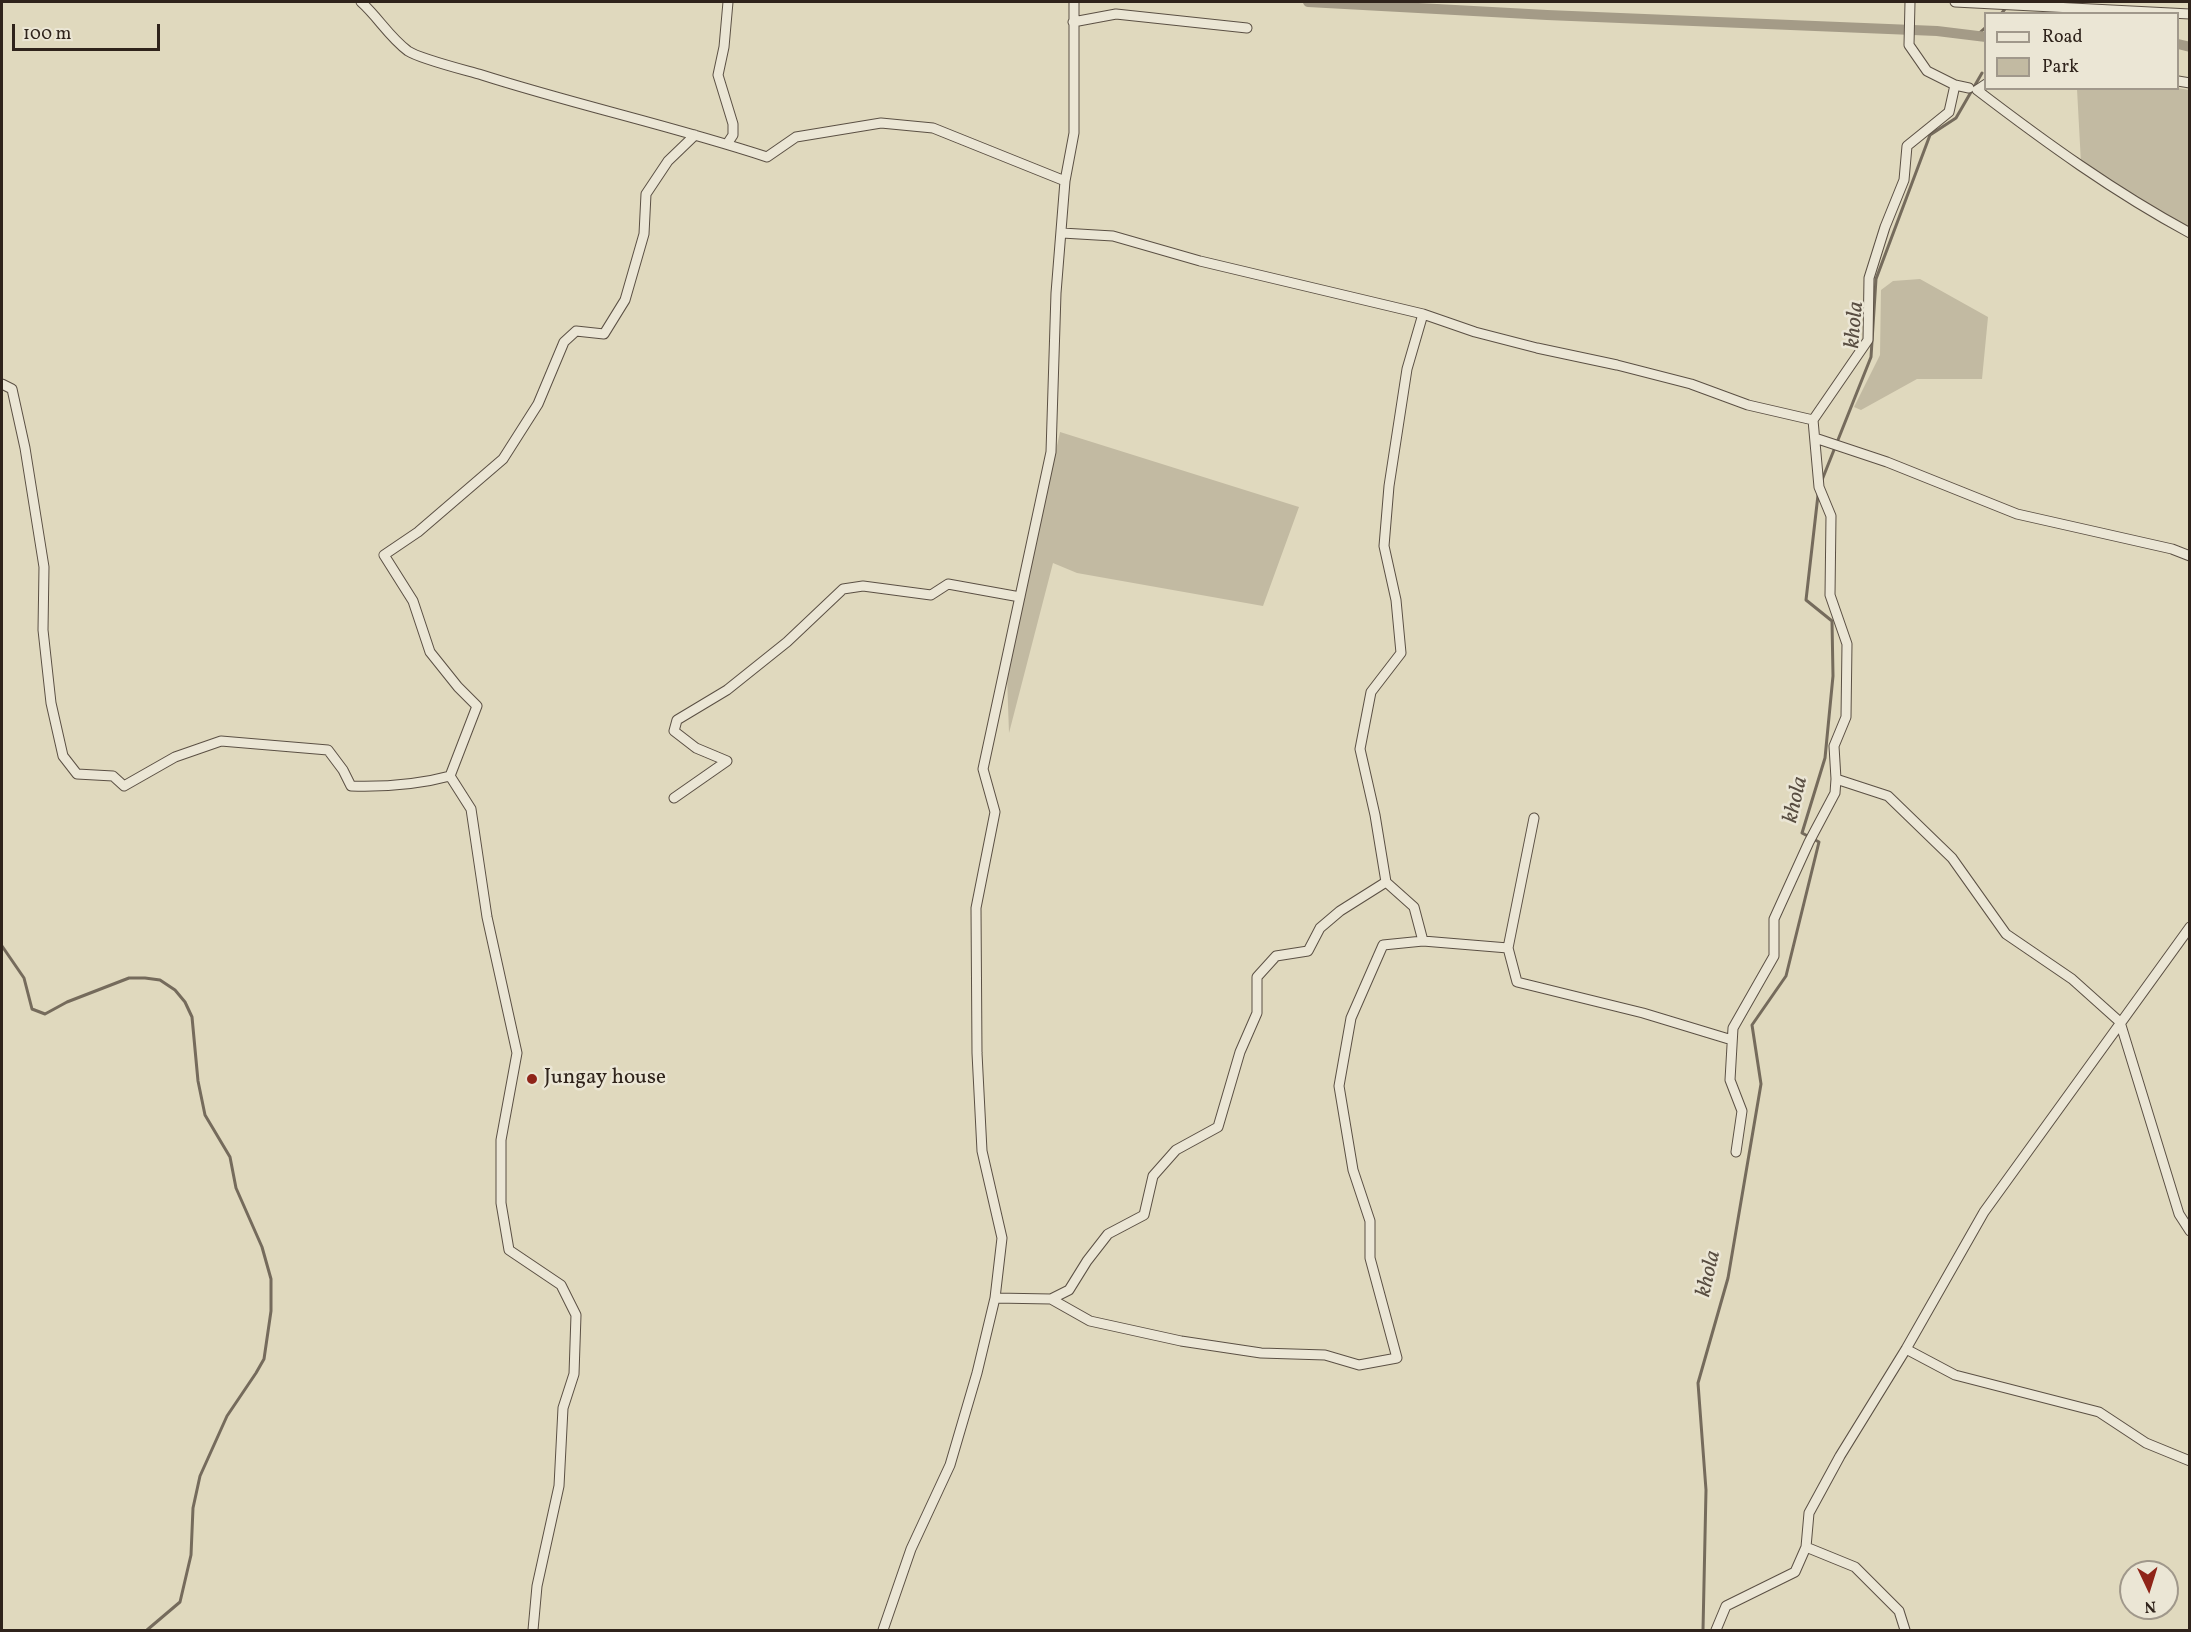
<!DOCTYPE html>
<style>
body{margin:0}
#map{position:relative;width:2191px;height:1632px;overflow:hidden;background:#e0d9be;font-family:Vollkorn,serif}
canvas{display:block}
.frame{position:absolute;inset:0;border:3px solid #2f231b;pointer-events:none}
.legend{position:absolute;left:1984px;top:12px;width:195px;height:78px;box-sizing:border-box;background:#ebe6d5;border:2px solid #a0988b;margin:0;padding:8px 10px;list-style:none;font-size:18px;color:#2f231b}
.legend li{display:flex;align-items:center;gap:12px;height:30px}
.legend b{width:30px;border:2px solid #a0988b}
.north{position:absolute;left:2119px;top:1560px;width:60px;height:60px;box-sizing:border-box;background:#ebe6d5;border:2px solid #a0988b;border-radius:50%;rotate:176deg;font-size:16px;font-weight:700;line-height:24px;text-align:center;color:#2f231b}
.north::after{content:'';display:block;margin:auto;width:21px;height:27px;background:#8f2418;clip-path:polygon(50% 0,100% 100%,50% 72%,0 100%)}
.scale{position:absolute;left:12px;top:24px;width:148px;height:27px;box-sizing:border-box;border:3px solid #2f231b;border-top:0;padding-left:8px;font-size:18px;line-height:21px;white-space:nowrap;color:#2f231b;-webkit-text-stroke:4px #ebe6d5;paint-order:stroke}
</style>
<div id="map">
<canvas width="2191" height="1632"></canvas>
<div class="frame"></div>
<ul class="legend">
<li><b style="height:8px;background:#ebe6d5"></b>Road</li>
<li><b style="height:16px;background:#c2baa2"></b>Park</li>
</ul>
<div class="north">N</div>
<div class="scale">100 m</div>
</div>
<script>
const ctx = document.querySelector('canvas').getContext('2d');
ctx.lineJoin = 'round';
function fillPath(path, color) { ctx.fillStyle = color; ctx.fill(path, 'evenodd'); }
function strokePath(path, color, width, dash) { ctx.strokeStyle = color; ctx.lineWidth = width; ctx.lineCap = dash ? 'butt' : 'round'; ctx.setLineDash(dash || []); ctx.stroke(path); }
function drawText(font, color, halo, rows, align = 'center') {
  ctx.font = font + ' Vollkorn,serif'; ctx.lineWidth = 5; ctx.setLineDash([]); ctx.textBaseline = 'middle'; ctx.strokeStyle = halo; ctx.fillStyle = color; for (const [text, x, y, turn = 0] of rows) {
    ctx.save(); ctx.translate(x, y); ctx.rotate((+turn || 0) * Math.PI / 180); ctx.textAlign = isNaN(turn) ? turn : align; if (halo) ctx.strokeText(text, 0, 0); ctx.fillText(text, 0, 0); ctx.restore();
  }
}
fillPath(new Path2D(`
 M2178 88 2189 90V227L2167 218 2081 163 2077 89Z
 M1920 279 1988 317 1982 379H1917L1861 410 1854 407 1880 355 1881 290 1893 281Z
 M1060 432 1299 507 1263 606 1077 573 1053 563 1009 733 1007 676Z`), '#c2baa2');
strokePath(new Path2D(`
 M2001 14 2005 9
 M1975 37 1986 27
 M1822 480 1871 357 1876 279 1930 135 1956 118 1982 73
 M2 946 24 978 32 1009 45 1014 67 1002 129 978H145L160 980 175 990 185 1002 192 1017 198 1081 205 1115 230 1157 236 1188 262 1247 271 1279V1311L264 1359 256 1373 227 1416 200 1476 193 1508 191 1555 180 1602 147 1630
 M1703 1630 1706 1490 1698 1383 1728 1278 1761 1084 1752 1025 1786 976 1819 842 1802 833 1825 758 1833 676 1832 621 1806 600 1818 495`), '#756b5c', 3);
strokePath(new Path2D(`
 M1308 2 1547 15 1937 31 1986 37
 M2178 44 2190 47`), '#a49b87', 10);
const street = new Path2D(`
 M361 2C378 17 389 37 408 51 420 59 465 70 482 75 576 105 673 126 767 157L796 137 881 123 933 128 1065 181
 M1910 2 1909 45 1927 71 1955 85 1969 88
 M1955 2 2190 14
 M1073 22 1116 14 1247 28
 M2178 81 2190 83
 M1986 84 1977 90C2045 142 2114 192 2190 233
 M727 144 733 135V124L718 75 724 47 728 2
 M1062 233 1113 236 1200 261 1423 314 1475 332 1537 348 1617 365 1691 384 1748 405 1813 420 1819 487 1831 516 1830 595 1847 644 1846 717 1834 746 1836 779 1888 796 1952 858 2006 934 2072 979 2120 1022 2179 1214 2190 1231
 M2 384 12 389 25 448 44 567 43 630 51 703 63 756 77 774 113 776 124 786 175 757 221 741 328 750 343 770 351 786C385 787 417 785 450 776
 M1813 420 1868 340 1869 278 1885 227 1904 180 1907 146 1949 112 1955 85
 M1815 438 1887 462 2017 514 2172 549 2190 556
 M674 798 727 761 696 748 674 731 677 720 727 690 787 642 843 589 863 586 931 595 948 584 1020 597
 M1386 882 1414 907 1423 941 1508 948 1517 982 1643 1013 1732 1040
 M1508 948 1534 818
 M1736 1152 1742 1111 1730 1080 1733 1028 1774 956V919L1809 842 1835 793 1836 779
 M995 1298 1051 1299 1069 1290 1087 1261 1108 1234 1144 1215 1153 1176 1176 1150 1218 1127 1240 1052 1257 1013V977L1276 956 1308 951 1320 928 1340 911 1386 882 1375 815 1360 749 1371 692 1401 653 1396 600 1384 546 1389 486 1407 369 1423 314
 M1051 1299 1090 1321 1181 1341 1261 1353 1325 1355 1359 1365 1397 1358 1370 1258V1221L1353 1170 1339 1086 1351 1018 1383 945 1423 941
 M1906 1349 1955 1375 2099 1412 2146 1443 2190 1461
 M1806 1547 1855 1567 1899 1611 1905 1630
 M533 1630 537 1586 559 1486 563 1408 574 1374 576 1315 561 1285 509 1250 501 1203V1140L517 1053 487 917 471 809 450 776 477 706 458 687 430 652 413 601 384 555 418 532 503 459 538 404 564 342 576 331 604 334 625 300 644 234 646 194 668 161 695 135
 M883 1630 911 1549 950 1465 977 1373 995 1298 1002 1238 982 1151 977 1053 976 908 995 812 983 769 1051 452 1056 293 1065 181 1074 133V2
 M1716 1630 1726 1606 1795 1572 1806 1547 1809 1513 1840 1456 1906 1349 1984 1212 2190 927`);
strokePath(street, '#5b5044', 11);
strokePath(street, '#ebe6d5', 9);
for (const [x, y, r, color] of [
 [532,1079,6,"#8f2418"]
]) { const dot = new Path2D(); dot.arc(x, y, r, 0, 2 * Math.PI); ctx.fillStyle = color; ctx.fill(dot); strokePath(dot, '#ebe6d5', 2); }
drawText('21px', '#2f231b', '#ebe6d5', [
 ["Jungay house",544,1079]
], 'left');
drawText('italic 22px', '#584d41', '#ebe6d5', [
 ["khola",1856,325,-85],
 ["khola",1797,800,-77],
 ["khola",1710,1274,-77]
]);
</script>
